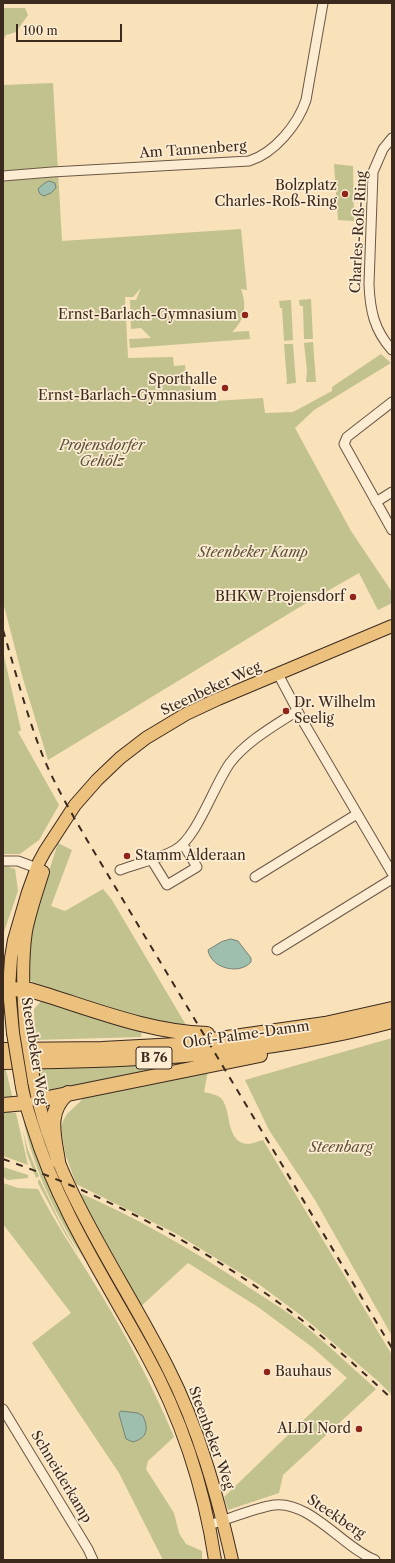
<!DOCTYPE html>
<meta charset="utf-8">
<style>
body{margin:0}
#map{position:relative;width:395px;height:1563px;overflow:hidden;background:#f9e1ba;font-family:"Libre Caslon Text",serif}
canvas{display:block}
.frame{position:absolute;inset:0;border:4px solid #3c2a1f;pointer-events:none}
.scale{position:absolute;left:16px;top:24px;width:106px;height:18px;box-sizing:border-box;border:2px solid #3c2a1f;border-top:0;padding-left:5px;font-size:12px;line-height:14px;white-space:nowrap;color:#3c2a1f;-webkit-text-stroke:3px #fbecd2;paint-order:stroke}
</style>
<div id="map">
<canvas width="395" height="1563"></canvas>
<div class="frame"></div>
<div class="scale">100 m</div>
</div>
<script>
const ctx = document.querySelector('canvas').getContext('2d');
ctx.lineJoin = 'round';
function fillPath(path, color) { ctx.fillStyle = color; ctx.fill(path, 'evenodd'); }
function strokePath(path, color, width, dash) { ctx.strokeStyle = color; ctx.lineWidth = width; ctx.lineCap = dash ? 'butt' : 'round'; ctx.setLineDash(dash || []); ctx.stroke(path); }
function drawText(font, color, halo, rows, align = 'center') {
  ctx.font = font + ' "Libre Caslon Text",serif'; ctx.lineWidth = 3.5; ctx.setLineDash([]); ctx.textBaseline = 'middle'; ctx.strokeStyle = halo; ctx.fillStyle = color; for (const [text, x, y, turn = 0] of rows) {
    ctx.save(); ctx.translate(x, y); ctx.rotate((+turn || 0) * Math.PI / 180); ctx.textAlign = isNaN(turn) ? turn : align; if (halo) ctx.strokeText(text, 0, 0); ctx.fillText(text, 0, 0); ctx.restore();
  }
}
fillPath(new Path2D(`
 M3 8H25L28 15 16 32 6 35 3 40Z
 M53 83 62 241 241 229 247 290 241 289C247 305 245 320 232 332L249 331 250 339 130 348 129 339 151 338 141 328 131 329 130 300H136L141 288 133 297H125L128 358 173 357 174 366 185 365 186 376 197 402 263 398 265 413 293 412 332 391V387L381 354 391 363 314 410 295 428 351 531 392 592V603L378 610 359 573 303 605 48 760 23 679 3 602V85Z
 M334 164 353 166 354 221 338 220Z
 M311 299 313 339H304L303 306H300L299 300Z
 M291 300 293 340 284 341 282 308H280L279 301Z
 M313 342 316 382H306L307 371 304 343Z
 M284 344H293L296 383 286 384 287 382Z
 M3 652 21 730 18 732 59 805 39 840 20 854H3Z
 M58 843 72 850 51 906 65 911 103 889 112 900 186 1025 185 1028 152 1021 37 985 27 978 30 940 35 915Z
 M6 866 15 869 18 891 3 935V867Z
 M43 999 142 1030 141 1037 35 1040 34 1009Z
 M392 1038V1336L315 1200 269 1130 245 1080Z
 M192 1062 187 1064 41 1092 37 1068Z
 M3 1070H6L13 1100 3 1099Z
 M208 1071 204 1092C209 1093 218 1095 221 1098 232 1110 225 1143 248 1144 252 1144 258 1141 263 1140L392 1355V1395L379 1382 303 1317 260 1285 175 1233 76 1184 65 1153 61 1128 63 1121 67 1114 85 1097Z
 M3 1111 16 1113 28 1165 3 1156Z
 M40 1118 139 1325 101 1265 63 1195 34 1120Z
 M26 1122 91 1268C61 1228 34 1171 24 1123Z
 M23 1131 28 1150 39 1176 36 1178 27 1154Z
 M3 1167 28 1175V1178L8 1180 3 1177Z
 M38 1180H40L59 1220 80 1257 64 1232 38 1183Z
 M3 1183 18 1188 38 1189C54 1221 72 1247 91 1278 123 1329 151 1382 174 1437L148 1461 146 1469 174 1513 179 1533 186 1544 202 1551V1560H163L119 1473 32 1343 71 1313 3 1224Z
 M75 1191C136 1217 193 1250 248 1287 262 1296 277 1305 291 1315 321 1338 348 1364 376 1389L283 1475 279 1493 228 1510 224 1497 347 1378 312 1347 258 1307 188 1263 139 1308Z
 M155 1351 194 1439 213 1507 200 1467 150 1353Z`), '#c1c28d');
const water = new Path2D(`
 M49 181 55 183 56 188 51 193 44 196 40 194 38 189 42 185Z
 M231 939 238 941 251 958V962C240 975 211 969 208 950L221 942Z
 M121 1411 138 1413 143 1416C149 1429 147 1438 133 1442L126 1439 119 1414Z`);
fillPath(water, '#9ebeae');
strokePath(water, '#778375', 1);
const minor = new Path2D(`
 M392 138 383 149 373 172 369 284C370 310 374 330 392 350
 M3 176 52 172 249 161C275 153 298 124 306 100L323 3
 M392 402 347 437 344 444 392 530
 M376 502 392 492
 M278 674 304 723 392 873
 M151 859 167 885 197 867 186 849
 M3 861H18L42 870
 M120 870C136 864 161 858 175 850 197 838 214 785 230 763 247 741 274 726 297 711
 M255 877 357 814
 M277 950 392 879
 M3 1409 88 1549 93 1560
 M209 1525C229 1519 254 1508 274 1505 309 1500 344 1548 375 1560`);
const major = new Path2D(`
 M26 1032C23 999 21 965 26 931 30 911 37 891 43 872
 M13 1033 9 989 11 958 14 940 28 892 39 862 45 851 75 805 97 780 120 758 146 738 186 714 218 699 392 626
 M21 1081C23 1097 28 1112 33 1127 58 1208 105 1279 145 1352 181 1417 204 1487 215 1560
 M34 1081C54 1187 121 1274 168 1368 199 1429 217 1494 232 1560`);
const highway = new Path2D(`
 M3 991 9 989 30 990C88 1007 146 1032 207 1034
 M3 1050 102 1049 178 1045 325 1024 392 1009
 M3 1062C134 1061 265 1055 392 1021
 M38 1100 260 1055
 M3 1105 26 1103
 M58 1161C54 1136 46 1111 68 1093`);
strokePath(minor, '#6b5846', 11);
strokePath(major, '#3c2a1f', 14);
strokePath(highway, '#3c2a1f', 16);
strokePath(minor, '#fbecd2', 9);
strokePath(major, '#ecc07d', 12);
strokePath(highway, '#ecc07d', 14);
strokePath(new Path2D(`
 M3 630C16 673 27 717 44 759 56 787 72 814 87 840L392 1348
 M3 1159C111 1197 213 1251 303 1321 334 1346 363 1372 392 1399`), '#3c2a1f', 2, [7, 7]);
const majorBridge = new Path2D(`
 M26 1032 34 1081
 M13 1033 21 1081`);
strokePath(majorBridge, '#3c2a1f', 14, []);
strokePath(majorBridge, '#ecc07d', 12);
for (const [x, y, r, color] of [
 [345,194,4,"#8f2418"],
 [245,315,4,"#8f2418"],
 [225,388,4,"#8f2418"],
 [353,597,4,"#8f2418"],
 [286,711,4,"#8f2418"],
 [127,856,4,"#8f2418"],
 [267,1372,4,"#8f2418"],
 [359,1429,4,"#8f2418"]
]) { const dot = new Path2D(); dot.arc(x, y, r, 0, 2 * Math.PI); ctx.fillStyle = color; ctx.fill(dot); strokePath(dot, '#fbecd2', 1.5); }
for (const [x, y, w] of [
 [154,1058,36]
]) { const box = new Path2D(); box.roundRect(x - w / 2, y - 11, w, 22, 3); ctx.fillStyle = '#fbecd2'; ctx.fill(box); strokePath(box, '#3c2a1f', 1); }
drawText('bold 13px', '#3c2a1f', null, [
 ["B 76",154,1058]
]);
drawText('14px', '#3c2a1f', '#fbecd2', [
 ["Am Tannenberg",193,150,-4],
 ["Charles-Roß-Ring",359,232,-87],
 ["Steenbeker Weg",211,689,-25],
 ["Olof-Palme-Damm",246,1035,-8],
 ["Steenbeker Weg",34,1051,81],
 ["Steenbeker Weg",211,1438,70],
 ["Schneiderkamp",61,1477,59],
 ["Steekberg",336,1517,34]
]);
drawText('14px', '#3c2a1f', '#fbecd2', [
 ["Bolzplatz",337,186],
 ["Charles-Roß-Ring",337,202],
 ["Ernst-Barlach-Gymnasium",237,315],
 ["Sporthalle",217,380],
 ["Ernst-Barlach-Gymnasium",217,396],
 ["BHKW Projensdorf",345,597],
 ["Dr. Wilhelm",294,703,"left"],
 ["Seelig",294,719,"left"],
 ["Stamm Alderaan",135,856,"left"],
 ["Bauhaus",275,1372,"left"],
 ["ALDI Nord",351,1429]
], 'right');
drawText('italic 14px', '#5d503a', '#fbecd2', [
 ["Projensdorfer",102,446],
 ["Gehölz",102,462],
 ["Steenbeker Kamp",253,553],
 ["Steenbarg",341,1148]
]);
</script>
